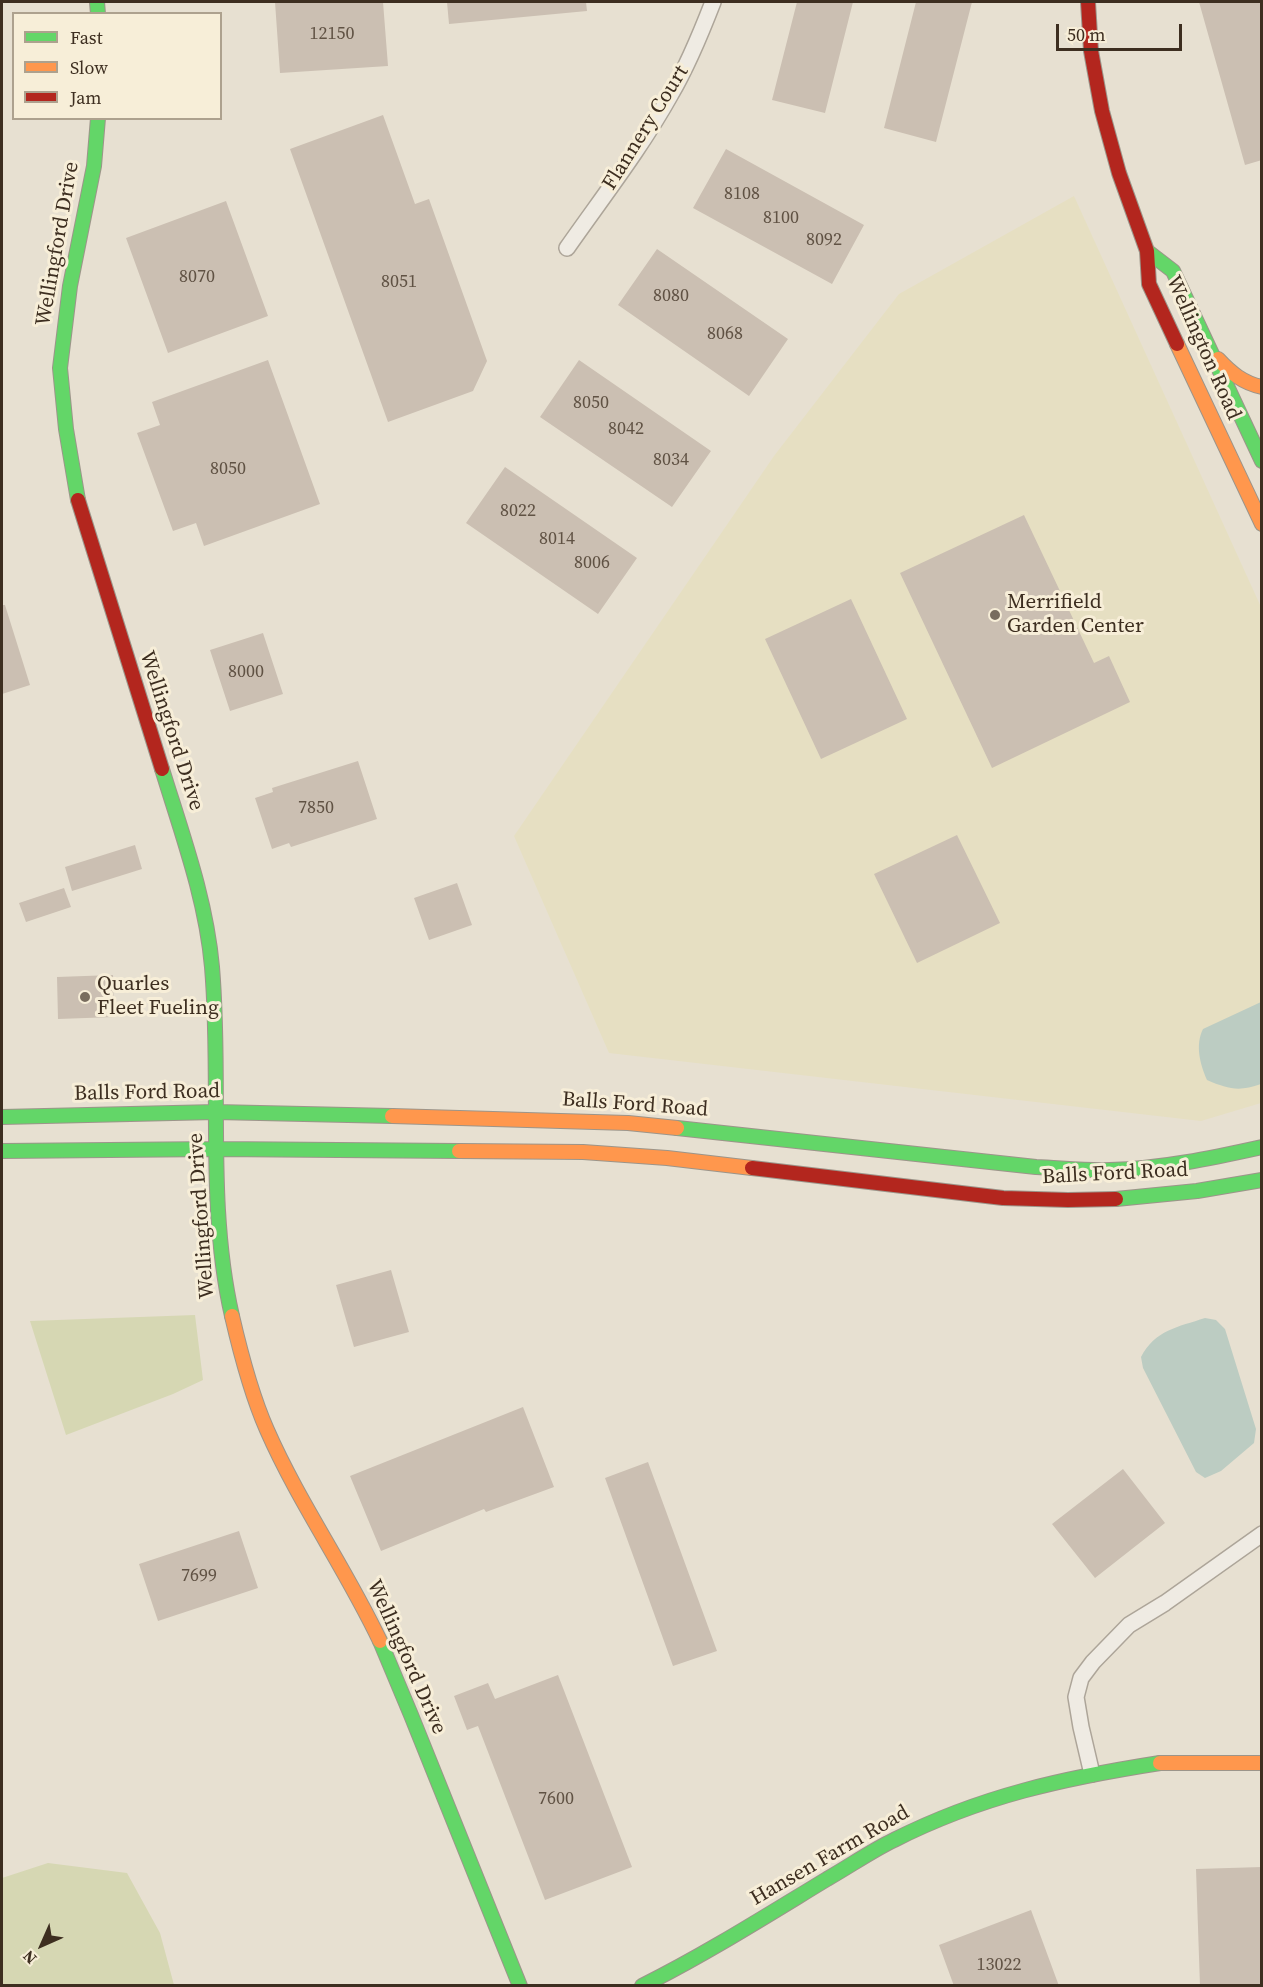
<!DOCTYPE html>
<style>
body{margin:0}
#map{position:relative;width:1263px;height:1987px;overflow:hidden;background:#e7e0d1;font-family:"Source Serif 4",serif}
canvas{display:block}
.frame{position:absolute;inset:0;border:3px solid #3d2e20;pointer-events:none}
.legend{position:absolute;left:12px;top:12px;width:210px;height:108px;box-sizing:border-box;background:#f7eed8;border:2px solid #ada18e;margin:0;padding:8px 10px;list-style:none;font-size:18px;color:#3d2e20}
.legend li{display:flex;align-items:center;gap:12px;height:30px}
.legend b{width:30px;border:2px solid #ada18e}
.north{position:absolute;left:12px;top:1915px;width:60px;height:60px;-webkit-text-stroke:4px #f7eed8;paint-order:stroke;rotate:225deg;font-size:16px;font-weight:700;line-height:24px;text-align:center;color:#3d2e20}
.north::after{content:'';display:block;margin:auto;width:21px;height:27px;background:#3d2e20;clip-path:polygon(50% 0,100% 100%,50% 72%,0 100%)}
.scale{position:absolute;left:1056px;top:24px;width:126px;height:27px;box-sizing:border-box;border:3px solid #3d2e20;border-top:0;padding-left:8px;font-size:18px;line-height:21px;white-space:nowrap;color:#3d2e20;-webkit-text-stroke:4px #f7eed8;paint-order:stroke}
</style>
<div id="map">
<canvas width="1263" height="1987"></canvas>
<div class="frame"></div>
<ul class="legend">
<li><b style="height:8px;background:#63d668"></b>Fast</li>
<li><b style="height:8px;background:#ff974d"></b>Slow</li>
<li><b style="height:8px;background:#b3261e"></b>Jam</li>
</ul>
<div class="north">N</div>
<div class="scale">50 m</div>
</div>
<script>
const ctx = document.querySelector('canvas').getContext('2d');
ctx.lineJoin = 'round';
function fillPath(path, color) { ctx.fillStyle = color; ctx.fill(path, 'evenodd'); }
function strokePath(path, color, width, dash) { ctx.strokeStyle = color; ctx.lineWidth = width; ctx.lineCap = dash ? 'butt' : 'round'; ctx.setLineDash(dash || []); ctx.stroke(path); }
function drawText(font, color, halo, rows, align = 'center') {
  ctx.font = font + ' "Source Serif 4",serif'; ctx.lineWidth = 6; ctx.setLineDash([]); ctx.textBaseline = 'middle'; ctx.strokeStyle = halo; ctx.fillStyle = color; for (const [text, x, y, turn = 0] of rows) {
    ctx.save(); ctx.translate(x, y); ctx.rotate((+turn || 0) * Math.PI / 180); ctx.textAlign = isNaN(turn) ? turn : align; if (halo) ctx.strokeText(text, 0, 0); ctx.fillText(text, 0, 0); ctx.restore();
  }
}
fillPath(new Path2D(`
 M1074 196 1261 607V1103L1201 1121 609 1053 514 836 774 456 899 294Z`), '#e6dfc2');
fillPath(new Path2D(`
 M195 1315 203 1380 173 1394 66 1435 30 1321Z
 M48 1863 127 1873 160 1933 174 1985H2V1878Z`), '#d6d7b3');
fillPath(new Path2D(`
 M1261 1002V1084C1239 1092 1228 1089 1207 1080 1200 1064 1195 1045 1203 1029Z
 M1205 1318 1216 1320 1225 1329 1256 1429 1254 1443 1221 1471 1205 1478 1196 1472 1143 1368 1141 1357C1155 1330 1178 1327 1205 1318Z`), '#bcccc2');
fillPath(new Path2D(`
 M275 2H383L388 66 280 73Z
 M447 2H586L587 11 449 24Z
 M797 2H853L825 113 772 100Z
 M916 2H972L936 142 884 128Z
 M1199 2H1262V160L1245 165Z
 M383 115 415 204 429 199 487 361 473 391 388 422 290 149Z
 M726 149 864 225 832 284 693 208Z
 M226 201 268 316 168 353 126 238Z
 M657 249 788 339 749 396 618 305Z
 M268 360 320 504 204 546 196 523 173 531 137 433 160 425 152 402Z
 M579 360 711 451 672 507 540 417Z
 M505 467 637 558 598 614 466 523Z
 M1024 515 1094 663 1109 656 1130 702 992 768 900 573Z
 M851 599 907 719 821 759 765 639Z
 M2 605H5L30 685 2 694Z
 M263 633 283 694 230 711 210 650Z
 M358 761 377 819 291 847 289 843 272 849 255 798 273 792 272 788Z
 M957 835 1000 923 917 963 874 874Z
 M135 845 142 869 72 891 65 867Z
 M457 883 472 925 429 940 414 898Z
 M64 888 71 907 26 922 19 903Z
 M113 975 114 1017 58 1019 57 977Z
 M391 1270 409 1332 354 1347 336 1285Z
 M523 1407 554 1487 486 1512 484 1509 381 1551 350 1476Z
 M648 1462 717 1651 673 1666 605 1478Z
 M1123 1469 1165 1523 1095 1578 1052 1524Z
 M239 1531 258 1588 158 1621 139 1564Z
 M558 1675 632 1867 545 1900 478 1726 467 1730 454 1696 488 1683 495 1699Z
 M1262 1867V1986H1200L1196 1869Z
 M1031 1910 1059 1986H954L939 1945Z`), '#cbbfb2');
const street = new Path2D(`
 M567 248C602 198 641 148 671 94 688 65 701 33 713 2
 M1092 1774 1081 1727 1076 1697 1081 1678 1093 1662 1129 1625 1165 1603 1262 1534`);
const fast = new Path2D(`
 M97 2 98 14
 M1147 251 1173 271 1262 461
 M78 500 66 429 60 368 70 286 94 166 98 118
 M162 769C182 834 206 899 212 967 222 1083 206 1202 232 1316
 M2 1117 216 1112 392 1116
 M677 1128 1036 1167C1061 1168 1086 1171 1110 1170 1161 1169 1212 1158 1262 1147
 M2 1151 217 1149 459 1151
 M1116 1199 1197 1191 1262 1180
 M380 1641 411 1715 520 1986
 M642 1986C706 1954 766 1916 827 1879 850 1866 871 1851 894 1840 981 1796 1064 1778 1160 1763`);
const slow = new Path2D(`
 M1177 344 1262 524
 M1218 359C1231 373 1243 383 1262 387
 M392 1116 628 1123 677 1128
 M459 1151 583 1152 667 1158 752 1168
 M232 1316C241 1355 251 1394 267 1430 299 1503 346 1569 380 1641
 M1160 1763H1262`);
const jam = new Path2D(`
 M1088 2 1091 51 1102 111 1119 173 1147 251 1149 284 1177 344
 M78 500 162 769
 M752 1168 1003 1198 1068 1200 1116 1199`);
strokePath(street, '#ada599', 18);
strokePath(fast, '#9c958a', 16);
strokePath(slow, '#9c958a', 16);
strokePath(jam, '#9c958a', 16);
strokePath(street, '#efebe3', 15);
strokePath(fast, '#63d668', 14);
strokePath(slow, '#ff974d', 14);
strokePath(jam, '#b3261e', 14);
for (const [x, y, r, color] of [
 [995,615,6,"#786c5e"],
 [85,997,6,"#786c5e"]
]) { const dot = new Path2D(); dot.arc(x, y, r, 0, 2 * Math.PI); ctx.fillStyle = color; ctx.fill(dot); strokePath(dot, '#f7eed8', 2); }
drawText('18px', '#605244', null, [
 ["12150",332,34],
 ["8108",742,194],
 ["8100",781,218],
 ["8092",824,240],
 ["8070",197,277],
 ["8051",399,282],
 ["8080",671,296],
 ["8068",725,334],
 ["8050",591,403],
 ["8042",626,429],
 ["8034",671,460],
 ["8050",228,469],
 ["8022",518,511],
 ["8014",557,539],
 ["8006",592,563],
 ["8000",246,672],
 ["7850",316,808],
 ["7699",199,1576],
 ["7600",556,1799],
 ["13022",999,1965]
]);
drawText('21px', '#3d2e20', '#f7eed8', [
 ["Flannery Court",646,128,-58],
 ["Wellingford Drive",58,244,-80],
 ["Wellington Road",1203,348,66],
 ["Wellingford Drive",171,731,72],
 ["Balls Ford Road",147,1093,-1],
 ["Balls Ford Road",635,1105,4],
 ["Balls Ford Road",1115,1174,-3],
 ["Wellingford Drive",202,1216,-94],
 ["Wellingford Drive",406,1657,66],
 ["Hansen Farm Road",830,1856,-30]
]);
drawText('21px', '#3d2e20', '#f7eed8', [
 ["Merrifield",1007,603],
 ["Garden Center",1007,627],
 ["Quarles",97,985],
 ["Fleet Fueling",97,1009]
], 'left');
</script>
